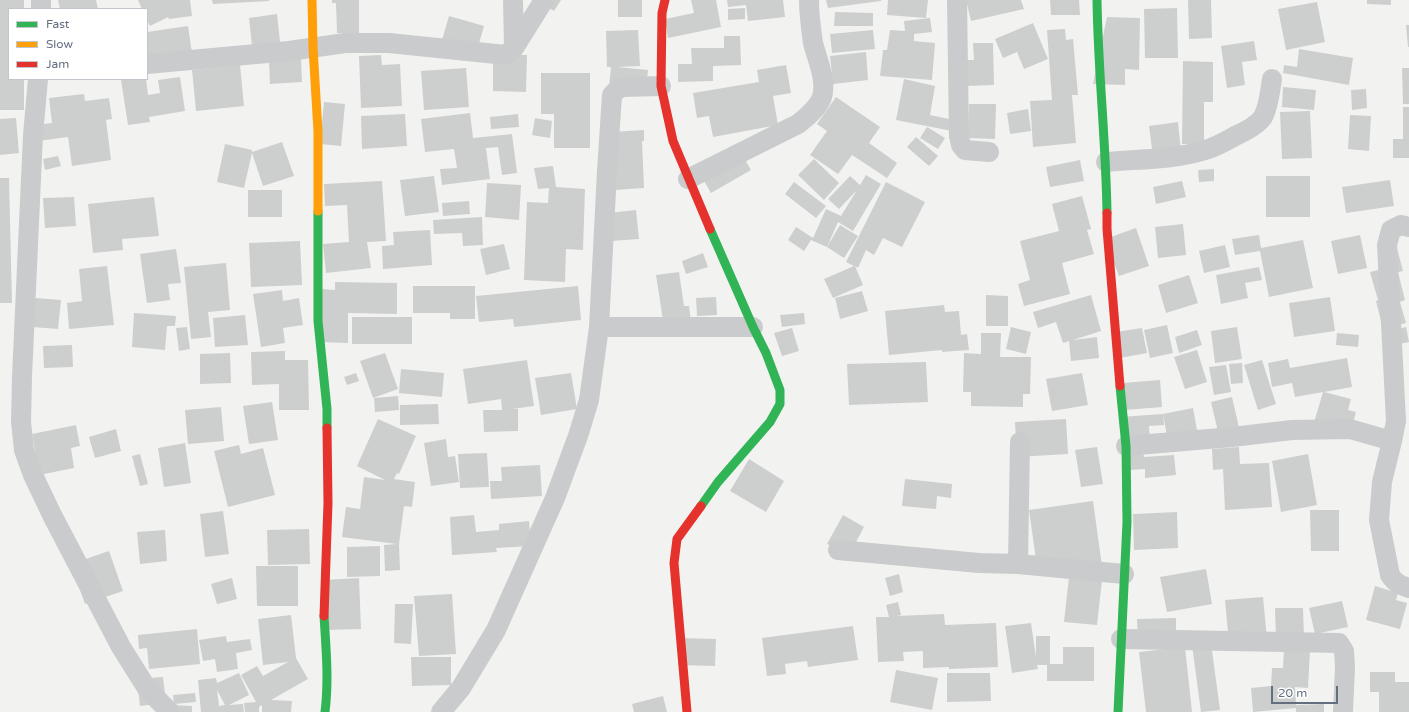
<!DOCTYPE html>
<style>
body{margin:0}
#map{position:relative;width:1409px;height:712px;overflow:hidden;background:#f2f3f1;font-family:"Varela Round",sans-serif}
canvas{display:block}
.legend{position:absolute;left:8px;top:8px;width:140px;height:72px;box-sizing:border-box;background:#fff;border:1px solid #c1c5cc;margin:0;padding:5px 7px;list-style:none;font-size:12px;color:#636f80}
.legend li{display:flex;align-items:center;gap:8px;height:20px}
.legend b{width:20px;border:1px solid #c1c5cc}
.scale{position:absolute;left:1271px;top:686px;width:67px;height:18px;box-sizing:border-box;border:2px solid #636f80;border-top:0;padding-left:5px;font-size:12px;line-height:14px;white-space:nowrap;color:#636f80;-webkit-text-stroke:3px #fff;paint-order:stroke}
</style>
<div id="map">
<canvas width="1409" height="712"></canvas>
<ul class="legend">
<li><b style="height:5px;background:#30b455"></b>Fast</li>
<li><b style="height:5px;background:#ff9f0a"></b>Slow</li>
<li><b style="height:5px;background:#e5322d"></b>Jam</li>
</ul>
<div class="scale">20 m</div>
</div>
<script>
const ctx = document.querySelector('canvas').getContext('2d');
ctx.lineJoin = 'round';
function fillPath(path, color) { ctx.fillStyle = color; ctx.fill(path, 'evenodd'); }
function strokePath(path, color, width, dash) { ctx.strokeStyle = color; ctx.lineWidth = width; ctx.lineCap = dash ? 'butt' : 'round'; ctx.setLineDash(dash || []); ctx.stroke(path); }
fillPath(new Path2D(`
 M0 0H24V9H9V79H24V110H0Z
 M58 0H96L98 9H60Z
 M138 0H190L192 16 169 19 168 17 150 26 147 20V9H142Z
 M212 0H269V1L213 4Z
 M332 0H359V33H337L336 3H332Z
 M542 0H561L554 11 540 3Z
 M618 0H642V17H618Z
 M691 0H716L721 27 668 38 665 19 694 13Z
 M727 0H783L785 17 748 21 746 5 728 7Z
 M826 0H881V1L828 8Z
 M888 0H928L926 18 887 15Z
 M966 0H1021L1024 9 971 21Z
 M1050 0H1079L1080 15H1051Z
 M1188 0H1211L1212 38 1189 39Z
 M1367 0H1391V5L1367 4Z
 M1317 2 1325 42 1286 50 1278 9Z
 M745 8V19L728 20V9Z
 M1177 8 1178 58H1145L1144 9Z
 M835 12 873 13V26H834Z
 M277 14 280 42 252 46 249 18Z
 M449 16 484 26 475 58 440 47Z
 M1107 17 1140 18 1139 70 1125 69V85L1093 84Z
 M930 18 932 32 914 34V41L935 43 932 80 880 76 883 50H887L890 30 905 31 904 21Z
 M1033 23 1048 59 1024 69 1017 52 1003 58 995 39Z
 M1406 25H1409V47H1408Z
 M188 26 192 53 147 59V32Z
 M1065 29 1066 40 1073 39 1078 95H1072L1076 143 1033 147 1030 101 1052 100 1047 30Z
 M638 30 640 66 617 67 648 70 646 90 609 86 611 67H607L606 31Z
 M873 30 875 49 832 53 830 34Z
 M724 36H740L741 65 713 66V81L678 82V64H692L691 48H724Z
 M1254 41 1257 60 1242 62 1245 85 1227 88 1221 46Z
 M973 43H993L994 85 968 86 967 60H974Z
 M1299 49 1353 58 1349 85 1283 73 1284 65 1297 67Z
 M866 52 868 80 833 84 830 56Z
 M493 54 527 55 526 92 493 91Z
 M381 55 382 65 400 64 402 106 361 108 359 56Z
 M301 59 302 82 270 84 269 61Z
 M1183 61 1213 62V102H1204V144H1182Z
 M240 65 244 106 196 111 192 70Z
 M786 65 791 93 773 96 778 125 713 137 709 116 697 118 693 93 759 82 757 70Z
 M466 68 469 107 424 110 421 71Z
 M1402 68H1409V104H1403Z
 M541 73H590V148H554V114H541Z
 M180 77 185 111 149 117 150 122 128 125 121 80 146 79 148 95 160 93 158 80Z
 M904 79 935 86 930 115 954 120 952 131 896 120Z
 M1283 87 1316 90 1314 110 1282 107Z
 M1366 89 1367 108 1352 110 1351 90Z
 M84 94 85 101 109 98 112 119 106 120 111 160 72 166 68 137 38 141 36 125 52 123 49 98Z
 M836 97 880 127 869 143 897 163 887 178 852 155 838 174 810 155 827 131 817 124Z
 M324 102 345 104 341 146 320 144Z
 M969 104H996L995 139 968 138Z
 M1403 107H1409V158H1393V139H1403Z
 M1028 109 1031 131 1010 134 1007 113Z
 M1310 111 1312 158 1282 159 1280 112Z
 M470 113 473 138 512 134 517 173 502 175 498 147 486 148 490 179 442 185 440 169 457 168 454 149 425 152 421 119Z
 M405 114 407 146 362 149 361 116Z
 M518 114 519 127 491 129 490 117Z
 M1350 115 1371 116 1369 151 1348 149Z
 M16 118 19 153 0 155V119Z
 M535 118 552 121 550 138 532 135Z
 M1178 122 1181 152 1153 156 1149 126Z
 M927 127 945 138 938 149 920 138Z
 M644 130V141H642L644 188 615 190 611 132Z
 M916 137 938 156 929 166 907 147Z
 M282 142 294 176 263 186 252 153 244 188 217 182 225 144 252 150V152Z
 M736 144 751 170 711 193 696 167Z
 M58 156 61 166 45 170 43 159Z
 M814 159 839 183 824 200 798 175Z
 M1080 160 1084 181 1050 187 1046 167Z
 M553 166 556 187 585 189 583 250 566 249 565 282 524 280 527 202 548 203 549 188 538 189 534 168Z
 M1214 169V181L1199 182 1198 170Z
 M866 175 881 184 853 231 838 222 827 247 811 240 804 251 788 240 796 227 813 238 826 209 841 216 857 190 839 209 828 199 850 176 860 185Z
 M434 176 439 212 405 216 400 180Z
 M1266 176H1310V217H1266Z
 M0 178H9L12 303H0Z
 M1390 180 1394 206 1346 213 1342 187Z
 M382 181 386 241 367 242 371 268 326 273 323 244 349 242 347 205 325 206 324 184Z
 M1182 181 1186 197 1156 204 1153 187Z
 M794 182 826 206 816 218 785 194Z
 M886 182 925 202 902 247 883 238 874 255 866 250 858 268 855 266 863 285 833 298 824 279 854 266 846 262Z
 M487 183 521 185 519 220 485 217Z
 M248 190H282V217H248Z
 M1082 196 1091 229 1087 230 1094 254 1062 263 1070 294 1024 306 1018 284 1030 280 1020 241 1059 231 1052 204Z
 M74 197 76 226 45 228 43 198Z
 M154 197 159 236 122 239 123 250 93 253 88 204Z
 M469 201 470 214 443 216 442 203Z
 M636 210 639 239 611 241 609 213Z
 M482 217 483 245 463 246 462 233 434 234 433 220Z
 M1183 224 1186 255 1158 258 1155 227Z
 M840 225 858 236 844 258 827 247Z
 M1136 228 1149 266 1119 276 1105 239Z
 M430 230 432 265 383 269 382 246 394 245 393 232Z
 M1259 235 1261 248 1303 240 1313 288 1269 297 1260 251 1235 255 1232 239Z
 M1360 235 1367 268 1338 274 1331 241Z
 M300 241 302 285 251 287 249 243Z
 M504 244 510 269 486 275 480 249Z
 M1225 245 1230 267 1204 273 1199 251Z
 M1397 248 1403 271 1398 272 1405 300 1400 302 1406 323 1383 329 1376 301 1378 300 1370 272 1383 269Z
 M176 249 181 283 168 284 170 300 147 303 140 254Z
 M703 253 708 267 686 274 682 261Z
 M226 263 230 310 208 312 211 337 191 339 184 267Z
 M107 266 114 325 69 329 67 303 82 301 79 269Z
 M1259 267 1262 280 1245 283 1248 298 1221 304 1216 275Z
 M679 272 684 306H689L691 323 664 327 656 275Z
 M1189 275 1198 303 1166 313 1158 285Z
 M335 282 397 283V314L348 313V343L319 342 320 289 335 290Z
 M413 286H475V319H450V313H413Z
 M578 286 581 320 514 327 513 319 479 322 476 296Z
 M282 290 283 301 299 298 303 325 283 328 285 343 261 347 253 294Z
 M862 291 868 311 840 319 835 298Z
 M986 295 1008 296V326H986Z
 M1091 295 1101 331 1073 340 1097 337 1099 358 1071 361 1069 341 1063 343 1056 322 1038 328 1033 312Z
 M716 297 717 315 697 316 696 298Z
 M1330 297 1335 331 1294 337 1289 303Z
 M35 298 61 300 58 329 32 327Z
 M944 305 945 312 959 311 961 335 967 334 969 350 942 352V350L889 355 885 311Z
 M134 313 176 316 175 326H167L165 350 132 347Z
 M804 313 805 324 782 327 780 315Z
 M245 315 248 345 215 347 213 318Z
 M352 317H412V344H352Z
 M1167 325 1173 353 1150 358 1144 330Z
 M187 327 190 349 179 351 176 328Z
 M1011 327 1031 332 1026 354 1006 349Z
 M1237 327 1242 359 1215 363 1211 331Z
 M1406 327 1409 342 1390 346 1386 332Z
 M792 328 799 351 782 356 774 333Z
 M1142 328 1147 353 1120 358 1116 332Z
 M1197 330 1202 345 1179 353 1175 337Z
 M981 333H1001L1000 357H1031L1030 394H1023V407L971 406V392H963L964 353 981 354Z
 M1337 333 1359 335 1358 347 1336 345Z
 M72 345 73 367 44 368 43 346Z
 M1197 350 1207 382 1185 389 1174 357Z
 M285 351V360H308L309 410H279V384L252 385 251 352Z
 M230 353 231 383 200 384V354Z
 M385 353 398 389 373 398 360 361Z
 M1347 358 1352 387 1324 392 1351 399 1348 410 1356 412 1349 437 1313 426 1323 392 1295 397 1292 383 1272 387 1268 363 1288 359 1290 368Z
 M527 360 534 406 512 409H518V431L484 432 483 410H502L501 399 468 404 463 369Z
 M1262 360 1276 404 1258 410 1244 365Z
 M926 362 928 402 849 405 847 364Z
 M1242 363 1243 383 1231 384 1229 364Z
 M1226 365 1231 392 1214 395 1209 367Z
 M401 369 444 373 442 397 399 393Z
 M356 373 359 381 347 385 344 377Z
 M571 373 577 409 541 415 535 378Z
 M1082 373 1088 405 1052 411 1046 379Z
 M1160 380 1162 407 1125 410 1123 383Z
 M398 396 399 410 375 412 374 398Z
 M1232 397 1240 432 1219 436 1211 402Z
 M272 402 278 440 249 444 243 406Z
 M438 404 439 424 400 425V405Z
 M221 407 224 441 188 444 185 410Z
 M1193 408 1199 441 1169 447 1163 414Z
 M1163 414 1164 425 1149 426 1150 440 1122 442 1120 417Z
 M378 419 416 436 399 474 397 473 394 479 415 482 412 507 404 506 399 544 400 570 385 571 384 545 397 544 342 537 346 507 360 509 364 477 385 480 357 466Z
 M1066 419 1068 454 1017 457 1015 422Z
 M76 425 80 446 71 448 74 468 39 475 32 434Z
 M116 429 121 451 95 458 89 437Z
 M446 439 448 457 455 456 459 482 431 486 424 443Z
 M185 443 191 483 164 487 158 448Z
 M239 445 241 454 263 448 275 495 228 507 214 451Z
 M1097 447 1103 484 1081 487 1075 450Z
 M1239 447 1240 464 1269 463 1272 507 1225 510 1223 469 1213 470 1212 449Z
 M1143 451 1144 457 1174 455 1176 475 1145 478V469L1129 470 1127 453Z
 M487 453 489 487 460 488 458 454Z
 M140 454 148 484 140 486 132 456Z
 M1308 454 1317 505 1281 512 1272 461Z
 M749 459 784 481 766 512 730 491Z
 M540 465 542 496 491 499 490 481H502L501 467Z
 M905 479 952 484 951 498 937 496 936 509 902 506Z
 M1093 501 1102 566 1038 574 1029 510Z
 M1310 510H1339V551H1311Z
 M223 511 229 554 205 557 200 514Z
 M1177 512 1178 548 1134 550 1133 514Z
 M474 515 476 532 499 530V524L529 521 531 546 496 548 497 552 452 555 450 517Z
 M843 515 864 527 849 555 827 544Z
 M309 529 310 564 268 565 267 530Z
 M165 530 167 561 140 564 137 532Z
 M380 546V576L347 577V547Z
 M109 551 123 591 85 604 71 564Z
 M256 566H298V606H257Z
 M1206 569 1212 604 1167 612 1160 577Z
 M899 574 903 592 890 596 885 578Z
 M1069 577 1102 580 1097 625 1064 622Z
 M232 578 237 599 217 604 211 584Z
 M359 578 361 629 326 630 324 580Z
 M1375 586 1398 593 1396 600 1407 603 1400 629 1366 620Z
 M452 594 456 654 419 656 414 596Z
 M1263 597 1267 639 1229 643 1225 600Z
 M1342 601 1348 627 1315 634 1309 608Z
 M898 602 901 615 897 616 944 614 945 625 996 623 998 667 949 669V667L923 668V651L903 652 904 661 878 662 876 617H889L886 605Z
 M395 604H413L411 644 394 643Z
 M1275 608H1303L1304 637 1276 638Z
 M291 615 296 658 308 679 271 700 292 701 291 712H262V705L259 707V712H245L244 703 256 702 241 675 257 666 263 676 288 662 263 665 258 619Z
 M1176 618V642L1138 643 1137 619Z
 M1031 623 1036 657V636H1050V664H1063V647H1094V681H1047V665H1037L1038 669 1012 673 1005 626Z
 M853 626 858 660 808 667 807 661 785 664 786 674 767 676 762 638Z
 M197 629 200 664 149 669 147 648 139 649 138 635Z
 M226 636 227 642 250 639 252 650 236 653 238 669 217 672 215 659 203 661 199 640Z
 M679 638 716 639 715 666 678 665Z
 M1211 643 1220 710 1201 712 1192 645Z
 M1185 647 1192 712H1146L1139 652Z
 M1284 649 1310 650 1308 688 1295 687 1296 705 1324 704V712H1296V708L1253 712 1251 688 1271 686 1272 668H1283Z
 M411 657H451V685L412 686Z
 M896 670 938 678 932 710 890 702Z
 M1370 672H1395V682H1409V712H1379V692H1370Z
 M239 673 249 695 229 705 243 704 244 712H201L198 680 216 678 217 683ZM217 690 225 705 219 706Z
 M947 673H990L991 701 947 702Z
 M163 677 166 703 140 706 137 679Z
 M195 693 196 702 174 704 173 695Z
 M663 696 667 712H634L632 704Z
 M172 705 192 706V712H172Z`), '#cdcece');
strokePath(new Path2D(`
 M957 0 959 136 961 145 965 150 989 152
 M41 9V0
 M514 48 544 0
 M147 64 289 51 345 43H389L506 55 514 48 513 0
 M38 79 33 135 22 377 21 422 24 450 33 475 52 515 121 647 148 690 170 712
 M1106 162C1138 159 1174 160 1205 150 1216 147 1226 141 1235 136 1244 132 1257 126 1263 117 1269 106 1270 91 1272 79
 M688 179 798 124C807 117 818 108 822 97 827 80 817 59 813 43 811 29 809 14 809 0
 M599 327H753
 M1392 441 1396 421 1387 245 1391 230 1401 225 1409 227
 M1126 446 1232 437 1292 430 1350 429 1392 441 1382 482 1379 520 1390 575C1395 583 1400 585 1409 588
 M838 550 979 563 1018 564 1124 574
 M1018 564 1020 442
 M1121 639 1339 643 1344 651 1345 667 1343 712
 M441 712 461 688 496 630 555 498 578 436 589 400 599 327 607 171 612 95 617 90 622 87 661 86`), '#cacbcc', 20);
strokePath(new Path2D(`
 M1097 0C1098 71 1106 142 1107 213
 M318 211V321L327 409V428
 M701 506 718 482 770 422 780 404V390L766 353 753 327 710 229
 M324 616C326 648 329 680 325 712
 M1118 712 1127 522 1126 446 1120 386`), '#30b455', 9);
strokePath(new Path2D(`
 M312 0 313 47 318 132V211`), '#ff9f0a', 9);
strokePath(new Path2D(`
 M665 0 662 13 661 86 673 141 710 229
 M1107 213V229L1120 386
 M324 616 328 503 327 428
 M687 712 674 563 677 539 701 506`), '#e5322d', 9);
</script>
